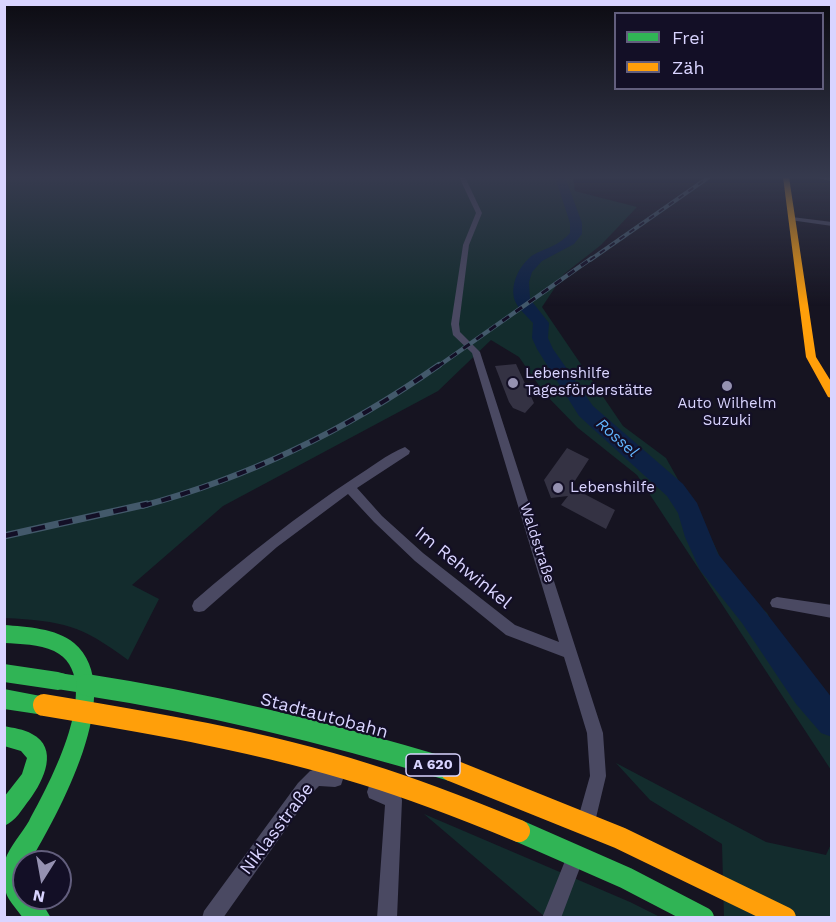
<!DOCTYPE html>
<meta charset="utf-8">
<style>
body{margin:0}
#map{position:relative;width:836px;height:922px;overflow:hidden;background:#161421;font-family:"Work Sans",sans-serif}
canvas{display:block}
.frame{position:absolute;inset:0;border:6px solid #d9d4ff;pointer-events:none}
.legend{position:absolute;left:614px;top:12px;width:210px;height:78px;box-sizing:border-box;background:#130f26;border:2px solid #625e7d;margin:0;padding:8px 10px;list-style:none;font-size:18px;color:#d9d4ff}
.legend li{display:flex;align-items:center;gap:12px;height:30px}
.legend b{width:30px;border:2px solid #625e7d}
.north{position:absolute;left:12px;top:850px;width:60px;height:60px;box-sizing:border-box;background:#130f26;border:2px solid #625e7d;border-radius:50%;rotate:191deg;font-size:16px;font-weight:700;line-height:24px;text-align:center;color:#d9d4ff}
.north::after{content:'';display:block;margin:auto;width:21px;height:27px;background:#9591b1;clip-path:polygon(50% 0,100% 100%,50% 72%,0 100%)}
</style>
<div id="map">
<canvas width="836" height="922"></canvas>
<div class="frame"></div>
<ul class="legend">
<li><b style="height:8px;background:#30b455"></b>Frei</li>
<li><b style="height:8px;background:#ff9f0a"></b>Zäh</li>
</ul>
<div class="north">N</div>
</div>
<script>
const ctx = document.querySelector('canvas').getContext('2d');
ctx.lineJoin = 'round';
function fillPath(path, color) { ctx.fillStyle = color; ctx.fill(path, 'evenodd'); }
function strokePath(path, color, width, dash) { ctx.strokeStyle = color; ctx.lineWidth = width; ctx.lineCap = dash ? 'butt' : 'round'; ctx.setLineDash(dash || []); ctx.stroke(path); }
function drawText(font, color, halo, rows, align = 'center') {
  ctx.font = font + ' "Work Sans",sans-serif'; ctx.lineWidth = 4.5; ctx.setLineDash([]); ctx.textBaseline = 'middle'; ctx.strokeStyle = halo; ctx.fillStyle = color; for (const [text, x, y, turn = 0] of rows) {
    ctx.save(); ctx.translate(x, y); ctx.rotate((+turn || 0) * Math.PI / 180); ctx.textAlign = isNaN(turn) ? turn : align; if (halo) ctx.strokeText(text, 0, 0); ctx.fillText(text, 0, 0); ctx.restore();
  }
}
fillPath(new Path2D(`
 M4 177H573L575 191 637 207 601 245 564 274 542 307 623 426 666 458 713 542 729 577 767 613 812 695 831 717V770L637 475 578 428 545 394 519 357 491 340 438 391 223 506 132 585 159 599 128 660C81 625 63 621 5 618Z
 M616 763 766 842 826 855 831 844V917H724L722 844 650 800Z
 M424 814 630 902 660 917H545Z`), '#132c2d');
fillPath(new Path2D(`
 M555 177H565L582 223V234L574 244 542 261 532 272 529 282 530 299 549 323 548 338 553 349 593 406 683 484 697 503 718 554 760 605 832 698V737L821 733 796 704 742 623 700 570 685 537 678 513 667 496 579 416 537 349 532 338 533 323C527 316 519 310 515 301 509 285 520 264 533 255 546 248 560 245 570 233V223Z`), '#0d2144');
fillPath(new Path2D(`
 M516 364 534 403 525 413 513 408 509 402 495 366Z
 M567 448 589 459 571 487 615 510 606 529 561 505 568 496 551 498 544 480Z`), '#343243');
fillPath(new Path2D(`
 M459 177H465L482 213 469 245 459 324 460 332 480 352 603 733 606 776 595 822 592 828 586 831 580 828 577 822 590 776 587 733 564 657 506 635 415 561 374 522 348 494 277 547 204 611 199 612 194 611 192 606 194 601C245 557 298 515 354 478 370 468 387 454 405 447L410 451 409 454 357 488 382 516 423 553 515 625 559 642 472 353 453 335 451 324 463 245 476 213Z
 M812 177 832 178V181Z
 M792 217 832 222V226L790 220 789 219Z
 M777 597 832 605V618L772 607 770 603 772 599Z
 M316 769 335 771 341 773 343 779 341 785 335 787 319 786 310 795 223 918H202L204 911 298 783 310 771Z
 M375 784 400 794 402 800 397 918H377L385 805 369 798 367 792 369 786Z
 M575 848 581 851 584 857 561 918H542L569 851Z`), '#4a4962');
fillPath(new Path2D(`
 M4 625C27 627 56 628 74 643 129 689 57 815 30 862H24V872L22 876 24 879V898H39L51 918H23C9 898 4 899 4 873 4 869 4 864 5 860 10 846 22 833 29 821 48 786 108 677 54 651 39 644 21 644 4 643Z
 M4 664 58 672 65 674 67 681 65 688 58 690 4 682Z
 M4 689 51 698 54 705 51 712 44 715 4 709Z
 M4 726C13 728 24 729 32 734 59 748 44 780 30 799 22 809 16 821 4 826V797L22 774 27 758 21 751 4 746Z`), '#30b455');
fillPath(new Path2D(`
 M783 177H789L816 357 832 383V398L828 397 806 357Z`), '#ff9f0a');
const railFar3 = new Path2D(`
 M590 260 709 177`);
const railFar2 = new Path2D(`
 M437 367 592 258`);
const railFar1 = new Path2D(`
 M142 506C250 477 348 429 439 365`);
const rail = new Path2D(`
 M4 536 147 504`);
strokePath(railFar3, '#43596b', 4);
strokePath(railFar2, '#43596b', 4.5);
strokePath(railFar1, '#43596b', 6);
strokePath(rail, '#43596b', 7);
strokePath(railFar3, '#130f26', 2, [6]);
strokePath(railFar2, '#130f26', 3, [8]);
strokePath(railFar1, '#130f26', 4, [10]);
strokePath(rail, '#130f26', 4.5, [14]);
strokePath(new Path2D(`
 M58 681 97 687`), '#30b455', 16);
strokePath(new Path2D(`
 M87 685C211 704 332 734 451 770
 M519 831 626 878 703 918`), '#30b455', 22);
strokePath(new Path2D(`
 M44 705C152 723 260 741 365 774 417 790 468 810 519 831
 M451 770 620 838 785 918`), '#ff9f0a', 22);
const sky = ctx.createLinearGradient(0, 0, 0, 306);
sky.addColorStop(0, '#0c0b12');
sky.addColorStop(0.58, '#363a4e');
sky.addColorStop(1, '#363a4e00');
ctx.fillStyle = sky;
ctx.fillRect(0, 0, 836, 306);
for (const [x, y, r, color] of [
 [513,383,6,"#9591b1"],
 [727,386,6,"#9591b1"],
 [558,488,6,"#9591b1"]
]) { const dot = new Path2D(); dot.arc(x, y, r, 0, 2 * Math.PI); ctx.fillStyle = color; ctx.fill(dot); strokePath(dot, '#130f26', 2); }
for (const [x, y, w] of [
 [433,765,54]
]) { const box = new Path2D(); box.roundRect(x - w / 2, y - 11, w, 22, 4.5); ctx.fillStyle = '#130f26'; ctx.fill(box); strokePath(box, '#d9d4ff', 1.5); }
drawText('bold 14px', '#d9d4ff', null, [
 ["A 620",433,765]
]);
drawText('15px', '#d9d4ff', '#130f26', [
 ["Lebenshilfe",525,374],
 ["Tagesförderstätte",525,391],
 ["Auto Wilhelm",727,404,"center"],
 ["Suzuki",727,421,"center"],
 ["Lebenshilfe",570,488]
], 'left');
drawText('15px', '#d9d4ff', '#130f26', [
 ["Waldstraße",537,543,72]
]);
drawText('italic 16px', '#62b6ff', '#130f26', [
 ["Rossel",617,438,41]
]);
drawText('18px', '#d9d4ff', '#130f26', [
 ["Im Rehwinkel",463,568,39],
 ["Stadtautobahn",324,716,15],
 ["Niklasstraße",277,829,-53]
]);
</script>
